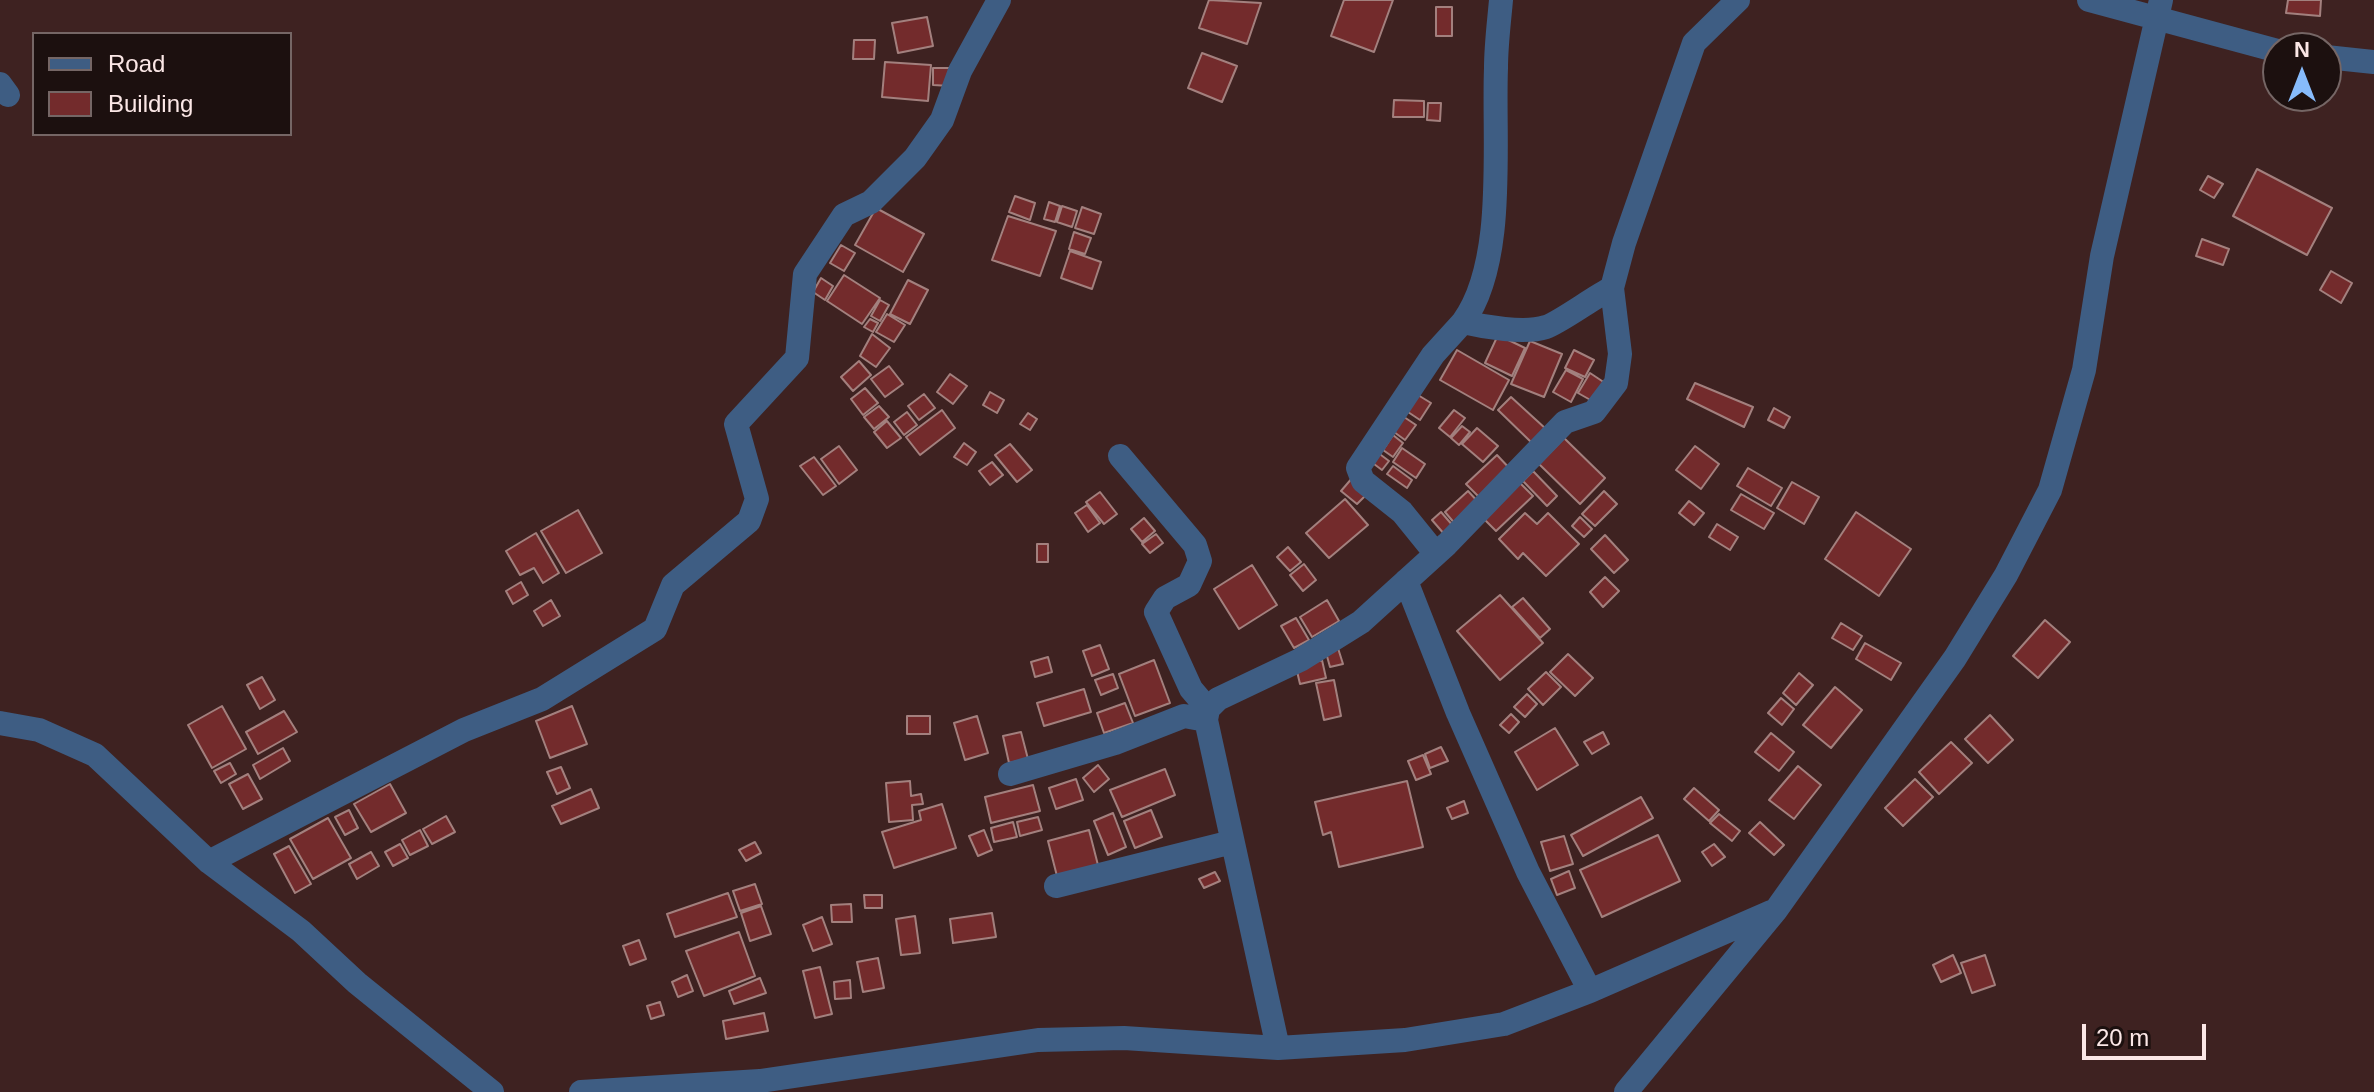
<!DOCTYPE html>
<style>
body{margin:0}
#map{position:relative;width:2374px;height:1092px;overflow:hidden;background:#3e2221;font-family:Arial,sans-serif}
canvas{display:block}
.legend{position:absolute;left:32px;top:32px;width:260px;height:104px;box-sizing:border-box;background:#1c100f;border:2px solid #756665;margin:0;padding:10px 14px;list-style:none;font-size:24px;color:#fbe7e6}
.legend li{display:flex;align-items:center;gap:16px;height:40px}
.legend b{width:40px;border:2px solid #756665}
.north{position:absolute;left:2262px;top:32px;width:80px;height:80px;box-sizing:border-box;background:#1c100f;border:2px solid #756665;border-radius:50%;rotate:0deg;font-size:22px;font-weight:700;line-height:32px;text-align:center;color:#fbe7e6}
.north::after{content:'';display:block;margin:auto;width:28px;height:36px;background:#87bbfb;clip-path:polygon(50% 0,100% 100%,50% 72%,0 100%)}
.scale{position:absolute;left:2082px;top:1024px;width:124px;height:36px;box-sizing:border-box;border:4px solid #fbe7e6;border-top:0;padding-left:10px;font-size:24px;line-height:28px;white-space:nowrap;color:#fbe7e6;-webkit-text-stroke:6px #1c100f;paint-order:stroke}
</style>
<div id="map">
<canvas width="2374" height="1092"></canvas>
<ul class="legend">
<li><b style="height:10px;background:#3e5d83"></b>Road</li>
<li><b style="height:22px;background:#732b2c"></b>Building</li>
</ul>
<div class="north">N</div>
<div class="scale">20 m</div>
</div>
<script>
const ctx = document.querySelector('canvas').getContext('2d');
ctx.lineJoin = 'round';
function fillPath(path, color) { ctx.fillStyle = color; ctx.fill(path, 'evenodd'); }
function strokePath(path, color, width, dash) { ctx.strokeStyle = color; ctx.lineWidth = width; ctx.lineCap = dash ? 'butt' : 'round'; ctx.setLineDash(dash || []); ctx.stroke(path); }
const building = new Path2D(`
 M1209 0 1261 3 1247 44 1199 28Z
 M1344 0H1393L1374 52 1331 36Z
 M2288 0H2321L2320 16 2286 13Z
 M1436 7H1452V36H1436Z
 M927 17 933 46 898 53 892 23Z
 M854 40H875L874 59H853Z
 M1202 53 1237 66 1222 102 1188 88Z
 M885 62 931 65 928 101 882 97Z
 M933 68H951L950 86 933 85Z
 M1394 100 1424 101V117H1393Z
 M1428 103H1441L1440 121 1427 120Z
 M2257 169 2332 208 2307 255 2233 216Z
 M2208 176 2223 184 2214 198 2200 190Z
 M1015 196 1035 203 1030 220 1009 212Z
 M1049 202 1060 206 1055 222 1044 219Z
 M1062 206 1077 211 1072 227 1057 222Z
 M1082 207 1101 214 1094 234 1075 228Z
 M876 208 924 234 903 272 855 245Z
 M1008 216 1056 231 1040 276 992 260Z
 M1074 232 1091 238 1085 254 1069 249Z
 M2202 239 2229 249 2223 265 2196 256Z
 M841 245 855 253 844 271 830 263Z
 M1070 251 1101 262 1092 289 1061 278Z
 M2331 271 2352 283 2341 303 2320 290Z
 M844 275 880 298 862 324 827 301Z
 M821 278 833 286 825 300 813 292Z
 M908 280 928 290 910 324 890 314Z
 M880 300 889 305 880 321 871 316Z
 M887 314 905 325 894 342 876 332Z
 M870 319 878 323 873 332 864 327Z
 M872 334 890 348 876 367 860 356Z
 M1498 335 1525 348 1512 376 1485 363Z
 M1530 341 1562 354 1544 397 1511 384Z
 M1457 350 1509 380 1493 410 1440 380Z
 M1574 350 1594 360 1585 377 1565 368Z
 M859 361 871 375 853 391 841 377Z
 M889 366 903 384 885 397 871 379Z
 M1566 370 1583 379 1571 402 1553 392Z
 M1590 373 1605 383 1594 402 1578 393Z
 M950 374 967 386 953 404 937 392Z
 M1695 383 1753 407 1744 427 1687 399Z
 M865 388 878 403 863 415 851 399Z
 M990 392 1004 400 997 413 983 405Z
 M1413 392 1431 403 1420 420 1402 408Z
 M924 394 935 408 919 420 908 406Z
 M1511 397 1546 429 1532 443 1498 410Z
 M879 406 889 417 874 429 864 417Z
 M1774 408 1790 417 1784 428 1768 420Z
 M942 410 955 428 920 455 906 437Z
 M1454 410 1465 418 1450 437 1439 428Z
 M907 412 917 425 904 435 894 422Z
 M1028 413 1037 419 1030 430 1020 424Z
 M1404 417 1416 425 1405 440 1394 432Z
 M887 421 901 438 887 448 874 432Z
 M1462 426 1470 432 1459 445 1451 438Z
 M1477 428 1498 446 1483 462 1462 444Z
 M1393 435 1403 443 1393 457 1383 450Z
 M1564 438 1605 478 1580 504 1539 464Z
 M964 443 976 452 967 465 954 457Z
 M1010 444 1032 470 1017 482 995 455Z
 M839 446 857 470 839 484 821 459Z
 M1695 446 1719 464 1701 489 1676 470Z
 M1402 448 1425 464 1416 478 1393 462Z
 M1377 452 1389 461 1382 470 1370 461Z
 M1497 455 1512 471 1482 500 1466 484Z
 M814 457 836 486 823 495 800 466Z
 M992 462 1003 475 990 485 979 471Z
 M1393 466 1412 480 1407 488 1387 474Z
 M1748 468 1782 488 1771 506 1737 486Z
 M1533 471 1557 496 1547 506 1523 481Z
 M1353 477 1370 491 1357 504 1341 491Z
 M1519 482 1533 496 1496 531 1482 517Z
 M1792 482 1819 497 1804 524 1777 508Z
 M1468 491 1480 504 1456 525 1445 512Z
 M1604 491 1617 504 1595 526 1582 514Z
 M1100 492 1117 514 1104 524 1086 502Z
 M1741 494 1774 513 1764 529 1731 510Z
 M1345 499 1368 525 1329 558 1306 533Z
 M1689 501 1704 513 1694 525 1679 513Z
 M1087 505 1100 523 1088 532 1075 513Z
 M578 510 602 553 566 573 541 531Z
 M1441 512 1454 527 1445 535 1432 520Z
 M1856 512 1911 549 1879 596 1825 559Z
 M1525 513 1537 524 1548 513 1579 544 1546 576 1523 553 1518 559 1499 539Z
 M1580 517 1592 529 1584 537 1572 526Z
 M1144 518 1155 531 1142 542 1131 529Z
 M1717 524 1738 537 1730 550 1709 537Z
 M536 533 559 573 543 583 534 568 520 575 506 551Z
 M1156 534 1163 543 1150 553 1142 544Z
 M1605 535 1628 560 1614 573 1591 549Z
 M1037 544H1048V562H1037Z
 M1288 547 1301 562 1290 571 1277 557Z
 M1304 564 1316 580 1303 591 1290 575Z
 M1252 565 1277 605 1239 629 1214 589Z
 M1605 577 1619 591 1603 607 1590 592Z
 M521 582 528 595 513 604 506 591Z
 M1500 595 1543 643 1500 680 1457 631Z
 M1523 598 1550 629 1540 638 1512 607Z
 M551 600 560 616 543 626 534 611Z
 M1327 600 1339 621 1312 637 1300 617Z
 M1296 618 1309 640 1294 648 1281 626Z
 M2045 620 2070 642 2038 678 2013 656Z
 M1841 623 1862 636 1853 650 1832 638Z
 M1865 643 1901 663 1891 680 1856 659Z
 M1100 645 1109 669 1092 676 1083 651Z
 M1337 645 1343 664 1330 667 1325 649Z
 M1568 654 1593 678 1575 696 1550 672Z
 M1048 657 1052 672 1035 677 1031 662Z
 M1154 660 1170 703 1135 716 1119 674Z
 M1322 660 1326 678 1300 684 1296 667Z
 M1546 672 1561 687 1543 705 1528 689Z
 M1799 673 1813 685 1796 705 1783 693Z
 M1113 674 1118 688 1101 695 1095 680Z
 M262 677 275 700 260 709 247 685Z
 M1334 680 1341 716 1324 720 1316 683Z
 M1835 687 1862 710 1831 748 1803 725Z
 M1084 689 1091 712 1044 726 1037 703Z
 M1527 694 1537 704 1525 717 1514 707Z
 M1781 698 1794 709 1782 725 1768 713Z
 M1125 703 1133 723 1104 733 1097 713Z
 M222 706 246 749 212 768 188 725Z
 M572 706 587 744 550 758 536 721Z
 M284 711 297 732 258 754 246 732Z
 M1511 714 1519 722 1509 733 1500 725Z
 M1990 715 2013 740 1988 763 1965 739Z
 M907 716H930V734H907Z
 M977 716 988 753 965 760 954 723Z
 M1555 728 1578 765 1537 790 1515 752Z
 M1021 732 1028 759 1009 763 1003 736Z
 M1603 732 1609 744 1592 754 1584 742Z
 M1771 733 1794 752 1779 771 1755 752Z
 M1951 742 1972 763 1939 794 1919 772Z
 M1441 747 1448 761 1430 768 1425 754Z
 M283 748 290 761 260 779 253 765Z
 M1423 755 1431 774 1416 780 1408 761Z
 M230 763 236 774 221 783 214 771Z
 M1098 765 1109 779 1094 792 1083 778Z
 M1798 766 1821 785 1794 819 1769 800Z
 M561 767 570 788 557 794 547 772Z
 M1165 769 1175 795 1122 817 1110 790Z
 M248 774 262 799 243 809 229 784Z
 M1076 779 1083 800 1056 809 1049 788Z
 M1915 779 1933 797 1903 826 1885 808Z
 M910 781 911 796 921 794 923 804 912 805 913 820 889 822 886 783Z
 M1407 781 1423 847 1339 867 1331 832 1323 835 1315 802Z
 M390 784 406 813 371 832 354 804Z
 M1033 785 1040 811 991 823 985 797Z
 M1694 788 1719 810 1709 821 1684 799Z
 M591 789 599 808 561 824 552 806Z
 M1641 797 1653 818 1583 856 1571 835Z
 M1464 801 1468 813 1452 819 1447 808Z
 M942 804 956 848 894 868 882 832 921 820 919 811Z
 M349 810 358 828 345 835 335 817Z
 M1151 810 1162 837 1135 848 1124 821Z
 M1113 813 1126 847 1108 855 1094 821Z
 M1719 814 1740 831 1732 841 1710 823Z
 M446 816 455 832 432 844 423 829Z
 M1038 817 1042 830 1020 836 1017 822Z
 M328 818 351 858 313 879 290 839Z
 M1013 822 1017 837 994 842 991 828Z
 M1760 822 1784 845 1774 855 1749 833Z
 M420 830 428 846 410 855 402 840Z
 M984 830 992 850 978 856 969 836Z
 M1089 830 1099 869 1058 880 1048 841Z
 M1658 835 1680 881 1602 917 1580 870Z
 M1564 836 1573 864 1550 871 1541 842Z
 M755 842 761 853 746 861 739 850Z
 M400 844 408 858 393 866 385 852Z
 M1714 844 1725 857 1712 866 1702 852Z
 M289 846 311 884 295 893 274 854Z
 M371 852 379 866 357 879 349 864Z
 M1569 871 1575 888 1557 895 1551 879Z
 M1215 872 1220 881 1204 888 1199 879Z
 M755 884 762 904 740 911 733 891Z
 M728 893 737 917 675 937 667 914Z
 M864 895H882V908H865Z
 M851 904 852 922H832L831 905Z
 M761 906 771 934 750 941 741 913Z
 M992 913 996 937 953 943 950 919Z
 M915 916 920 953 901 955 896 919Z
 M822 917 832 944 813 951 803 925Z
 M739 932 755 976 704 996 686 951Z
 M639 940 646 959 630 965 623 946Z
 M1953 955 1961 973 1941 982 1933 965Z
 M1985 955 1995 985 1972 993 1961 963Z
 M878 958 884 988 863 992 857 962Z
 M820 967 832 1014 815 1018 803 971Z
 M687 975 693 991 678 997 672 982Z
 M760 978 766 993 734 1004 729 991Z
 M850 980 851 998 835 999 834 982Z
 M660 1002 664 1015 651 1019 647 1006Z
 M764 1013 768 1031 726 1039 723 1021Z`);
fillPath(building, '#732b2c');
strokePath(building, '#a3807e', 2);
strokePath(new Path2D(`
 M2089 0 2278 51
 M2326 57 2374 62
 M0 84 8 95
 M1463 322C1507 262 1493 141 1496 68 1496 45 1499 23 1501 0
 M1120 456 1195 545 1200 561 1189 585 1165 598 1156 612 1191 689 1208 709
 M1436 554 1402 512 1363 481 1358 468 1433 355 1463 322C1484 327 1525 334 1546 327 1559 323 1594 297 1612 288
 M1406 581 1458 713 1528 872 1590 991
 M0 723 39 730 95 755 209 862 301 931 357 983 492 1092
 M1010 774 1115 743 1184 716 1206 720
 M209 862 464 730 542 699 655 629 673 585 749 521 757 499 736 424 797 358 805 274 844 215 871 202 915 158 942 120 960 71 999 0
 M1056 886 1232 842
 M1278 1048 1206 720 1208 709 1218 699 1300 660 1361 622 1447 544 1565 422 1594 412 1616 383 1620 354 1612 288 1624 243 1694 43 1738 0
 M581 1092 760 1081 1038 1040 1124 1038 1278 1048 1405 1040 1504 1024 1590 991 1771 912
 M1626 1092 1776 910 1955 658 2006 575 2050 490 2084 370 2102 256 2161 0`), '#3e5d83', 24);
</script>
